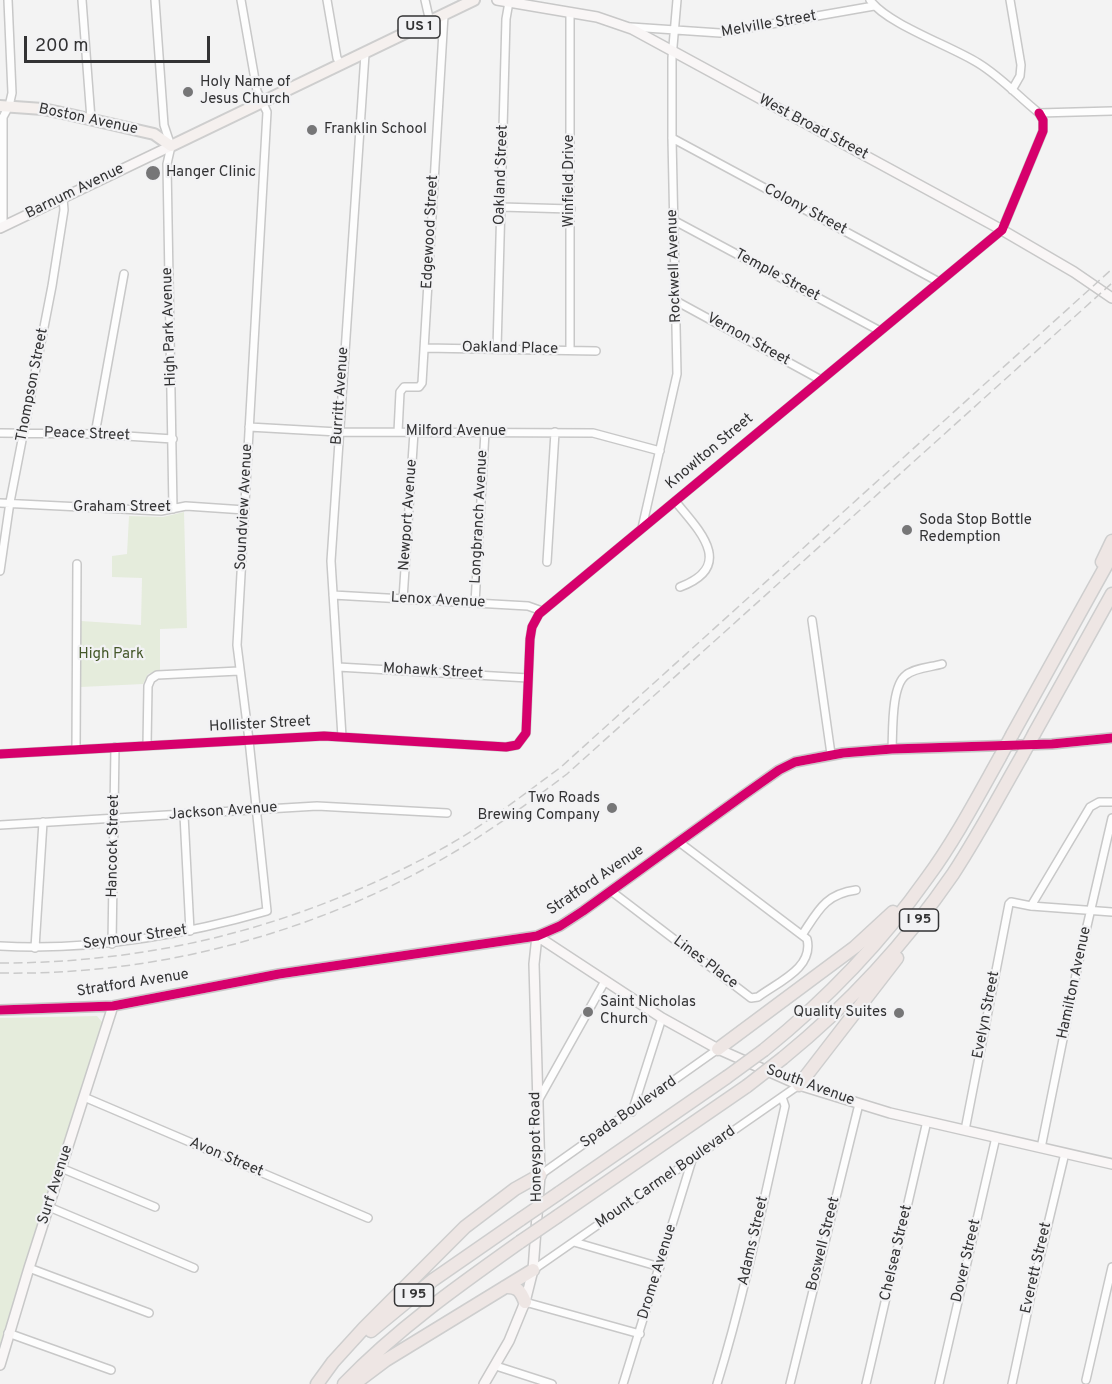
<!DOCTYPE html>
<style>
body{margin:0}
#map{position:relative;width:1112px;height:1384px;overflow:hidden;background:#f3f3f3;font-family:Overpass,sans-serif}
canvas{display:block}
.scale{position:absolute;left:24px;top:36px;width:186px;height:27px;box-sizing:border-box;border:3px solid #333334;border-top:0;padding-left:8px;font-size:18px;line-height:21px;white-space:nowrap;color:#333334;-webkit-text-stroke:4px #f2f2f4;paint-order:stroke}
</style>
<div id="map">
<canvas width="1112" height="1384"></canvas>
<div class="scale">200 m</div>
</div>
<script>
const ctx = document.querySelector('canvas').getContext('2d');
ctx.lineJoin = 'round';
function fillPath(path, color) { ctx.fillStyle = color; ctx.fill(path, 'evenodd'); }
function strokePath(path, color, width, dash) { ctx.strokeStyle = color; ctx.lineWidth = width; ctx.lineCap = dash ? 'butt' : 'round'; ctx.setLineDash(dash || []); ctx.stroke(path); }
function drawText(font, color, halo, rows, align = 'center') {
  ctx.font = font + ' Overpass,sans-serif'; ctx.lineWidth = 4.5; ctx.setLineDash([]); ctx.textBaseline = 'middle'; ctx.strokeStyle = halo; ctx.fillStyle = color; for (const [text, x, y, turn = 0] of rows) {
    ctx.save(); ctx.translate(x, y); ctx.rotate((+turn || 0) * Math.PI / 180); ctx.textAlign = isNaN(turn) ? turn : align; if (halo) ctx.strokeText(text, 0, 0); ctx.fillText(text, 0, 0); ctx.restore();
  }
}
fillPath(new Path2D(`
 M184 512 187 628 160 629V670L148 674 143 684 81 687V621L141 625 142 578 112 577V556L127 554 129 516 163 517Z
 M97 1016 103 1023 0 1345V1018Z`), '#e5ecdc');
const street = new Path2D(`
 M82 0 91 119
 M155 0 164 125 171 146 167 164 173 509
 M327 0 337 58 341 65
 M425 0 430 22
 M870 0C887 24 951 46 978 63 1001 77 1019 97 1039 113L1112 111
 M1010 0 1021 65 1020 76 1012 90
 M570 12V350
 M631 27 720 33 874 6
 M672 138 939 282
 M501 207 571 209
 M673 220 880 331
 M3 226V117L9 106 12 93 8 0
 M676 301 821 380
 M424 348 596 351
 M497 349 506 19 509 2
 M249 427 338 432 593 433 660 451
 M398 432 400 392 404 387H419L422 383 444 15
 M0 433 95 434 173 439
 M95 434 124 274
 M675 501C699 530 736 566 680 587
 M0 503 161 511 186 506 245 510
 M642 528 677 374 672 138V58L677 0
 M547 562 555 432
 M0 571 10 502 52 286 64 210 63 198
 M333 595 528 606 542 611
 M403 599 414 432
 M475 603 485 432
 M812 620 831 754
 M338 667 528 678
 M342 737 331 561 365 54
 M147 746 148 686 151 679 157 675 239 671
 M892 749C893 731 891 686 906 675 914 668 932 667 942 664
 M76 750 77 564
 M0 754 324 736 506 747 517 745 526 733 530 639 532 627 539 614 1002 230 1043 131V120L1039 113
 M184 815 190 931
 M0 825 317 806 447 813
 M611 891 751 998 758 997C778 982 814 968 807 939L679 842
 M1031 906 1090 807 1099 802H1112
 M802 935C818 911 825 894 856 890
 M112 944 115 747
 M0 946C91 951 180 936 267 911L249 740 237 645 267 112 257 91 241 0
 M35 948 43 822
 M84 1097 368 1218
 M539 1099 605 981
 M632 1112 662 1018
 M965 1130 1009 904 1011 902 1031 906 1112 912
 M1041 1148 1078 965 1112 818
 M61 1168 155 1207
 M540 1175 718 1049
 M49 1207 194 1268
 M574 1242 660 1267
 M29 1268 149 1313
 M533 1270 799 1085
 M525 1302 640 1334
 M8 1333 111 1370
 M496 1366 552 1384
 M1086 1380 1112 1267
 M623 1384 692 1160
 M717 1384C745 1293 764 1199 785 1106L782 1097
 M790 1384 859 1104
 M866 1384 927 1121
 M939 1384 996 1137
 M1012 1384 1031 1295 1065 1153`);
const secondary = new Path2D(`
 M497 0 597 17 632 29 1002 230 1074 272 1112 298
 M0 228 171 146
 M0 1010 113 1006 279 974 537 936 560 926 583 911 745 794 779 770 795 762 843 753 892 749 1052 744 1112 738
 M0 1365 29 1268 113 1006
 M484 1384 509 1341 525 1302 533 1270 540 1175 534 964 537 936 662 1018 718 1049 799 1085 890 1113 1112 1164`);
const primary = new Path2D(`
 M0 106 43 109 67 114 154 134 171 146 474 0`);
const highway = new Path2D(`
 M1102 562 1112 541
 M1034 734 1112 594
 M1012 735 1112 555
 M718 1049 855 947 893 912
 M764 1050C826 1000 881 943 927 878 955 840 977 798 1000 757
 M783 1058C848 1005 905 944 953 874 978 836 999 796 1022 756
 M799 1085 897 958
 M559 1193 727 1077
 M558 1216 747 1086
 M505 1287C517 1286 521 1291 525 1302
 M371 1331 433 1280 521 1219
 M317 1384 333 1362 364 1328 465 1227 515 1189 540 1175
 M344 1384C397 1329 458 1286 520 1242
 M354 1384 386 1360 533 1270`);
strokePath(street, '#c8c8c8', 10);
strokePath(secondary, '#c8c8c8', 12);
strokePath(primary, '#cecece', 14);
strokePath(highway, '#cecece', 15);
strokePath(street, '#fdfdfd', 7);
strokePath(secondary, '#f9f6f6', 9);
strokePath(primary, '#f5f0ee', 10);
strokePath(highway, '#eee6e4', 12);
strokePath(new Path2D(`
 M0 963C160 963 305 924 445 847 486 824 523 795 561 767L1112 269
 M0 973C157 976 316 933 451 854 492 830 530 802 567 774L1112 283`), '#cacaca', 1.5, [9, 4.5]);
const highwayBridge = new Path2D(`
 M1022 756 1034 734
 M1000 757 1012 735
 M727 1077 764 1050
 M747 1086 783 1058
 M521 1219 559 1193
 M520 1242 558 1216`);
strokePath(highwayBridge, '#cecece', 15, []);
strokePath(highwayBridge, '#eee6e4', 12);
strokePath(new Path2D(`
 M0 754 324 736 506 747 517 745 526 733 530 639 532 627 539 614 1002 230 1043 131V120L1039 113
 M0 1010 113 1006 279 974 537 936 560 926 583 911 745 794 779 770 795 762 843 753 892 749 1052 744 1112 738`), '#d6006c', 9);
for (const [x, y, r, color] of [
 [188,92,6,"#767677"],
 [312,130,6,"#767677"],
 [153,173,8,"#767677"],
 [907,530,6,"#767677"],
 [612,808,6,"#767677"],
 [588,1012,6,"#767677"],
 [899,1013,6,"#767677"]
]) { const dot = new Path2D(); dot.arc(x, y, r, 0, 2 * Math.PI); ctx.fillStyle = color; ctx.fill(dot); strokePath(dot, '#f2f2f4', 2); }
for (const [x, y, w] of [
 [419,27,42],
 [919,920,39],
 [414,1295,39]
]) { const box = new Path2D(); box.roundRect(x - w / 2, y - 11, w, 22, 4.5); ctx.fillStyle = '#f2f2f4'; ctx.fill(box); strokePath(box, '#333334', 1.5); }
drawText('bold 14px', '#333334', null, [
 ["US 1",419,27],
 ["I 95",919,920],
 ["I 95",414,1295]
]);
drawText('15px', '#333334', '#f2f2f4', [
 ["Melville Street",769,25,-10],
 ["Boston Avenue",88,120,12],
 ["West Broad Street",813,128,28],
 ["Oakland Street",502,175,-88],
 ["Winfield Drive",570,181,-90],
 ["Barnum Avenue",75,192,-26],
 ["Colony Street",805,210,28],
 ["Edgewood Street",431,232,-87],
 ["Rockwell Avenue",675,266,-92],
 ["Temple Street",777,276,28],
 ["High Park Avenue",170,327,-92],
 ["Vernon Street",748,340,29],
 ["Oakland Place",510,349,1],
 ["Thompson Street",33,385,-79],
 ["Burritt Avenue",341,396,-86],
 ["Milford Avenue",456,432],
 ["Peace Street",87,435,2],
 ["Knowlton Street",710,452,-40],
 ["Soundview Avenue",245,507,-87],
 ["Graham Street",122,508],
 ["Newport Avenue",409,515,-86],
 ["Longbranch Avenue",480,517,-87],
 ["Lenox Avenue",438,601,3],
 ["Mohawk Street",433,672,3],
 ["Hollister Street",260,725,-3],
 ["Jackson Avenue",223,812,-4],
 ["Hancock Street",114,846,-89],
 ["Stratford Avenue",596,881,-34],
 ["Seymour Street",135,938,-8],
 ["Lines Place",705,963,37],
 ["Hamilton Avenue",1075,983,-78],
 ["Stratford Avenue",133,984,-9],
 ["Evelyn Street",987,1015,-79],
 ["South Avenue",810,1086,20],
 ["Spada Boulevard",629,1113,-35],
 ["Honeyspot Road",537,1147,-91],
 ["Avon Street",226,1158,23],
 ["Mount Carmel Boulevard",666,1178,-35],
 ["Surf Avenue",56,1185,-72],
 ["Adams Street",754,1241,-77],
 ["Boswell Street",824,1244,-76],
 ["Chelsea Street",897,1253,-77],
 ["Dover Street",967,1261,-77],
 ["Everett Street",1037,1268,-77],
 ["Drome Avenue",658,1272,-73]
]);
drawText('15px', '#333334', '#f2f2f4', [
 ["Holy Name of",200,83],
 ["Jesus Church",200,100],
 ["Franklin School",324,130],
 ["Hanger Clinic",166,173],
 ["Soda Stop Bottle",919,521],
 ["Redemption",919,538],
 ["Two Roads",600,799,"right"],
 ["Brewing Company",600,816,"right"],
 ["Saint Nicholas",600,1003],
 ["Church",600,1020],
 ["Quality Suites",887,1013,"right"]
], 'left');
drawText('15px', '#45582a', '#f2f2f4', [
 ["High Park",111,655]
]);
</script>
